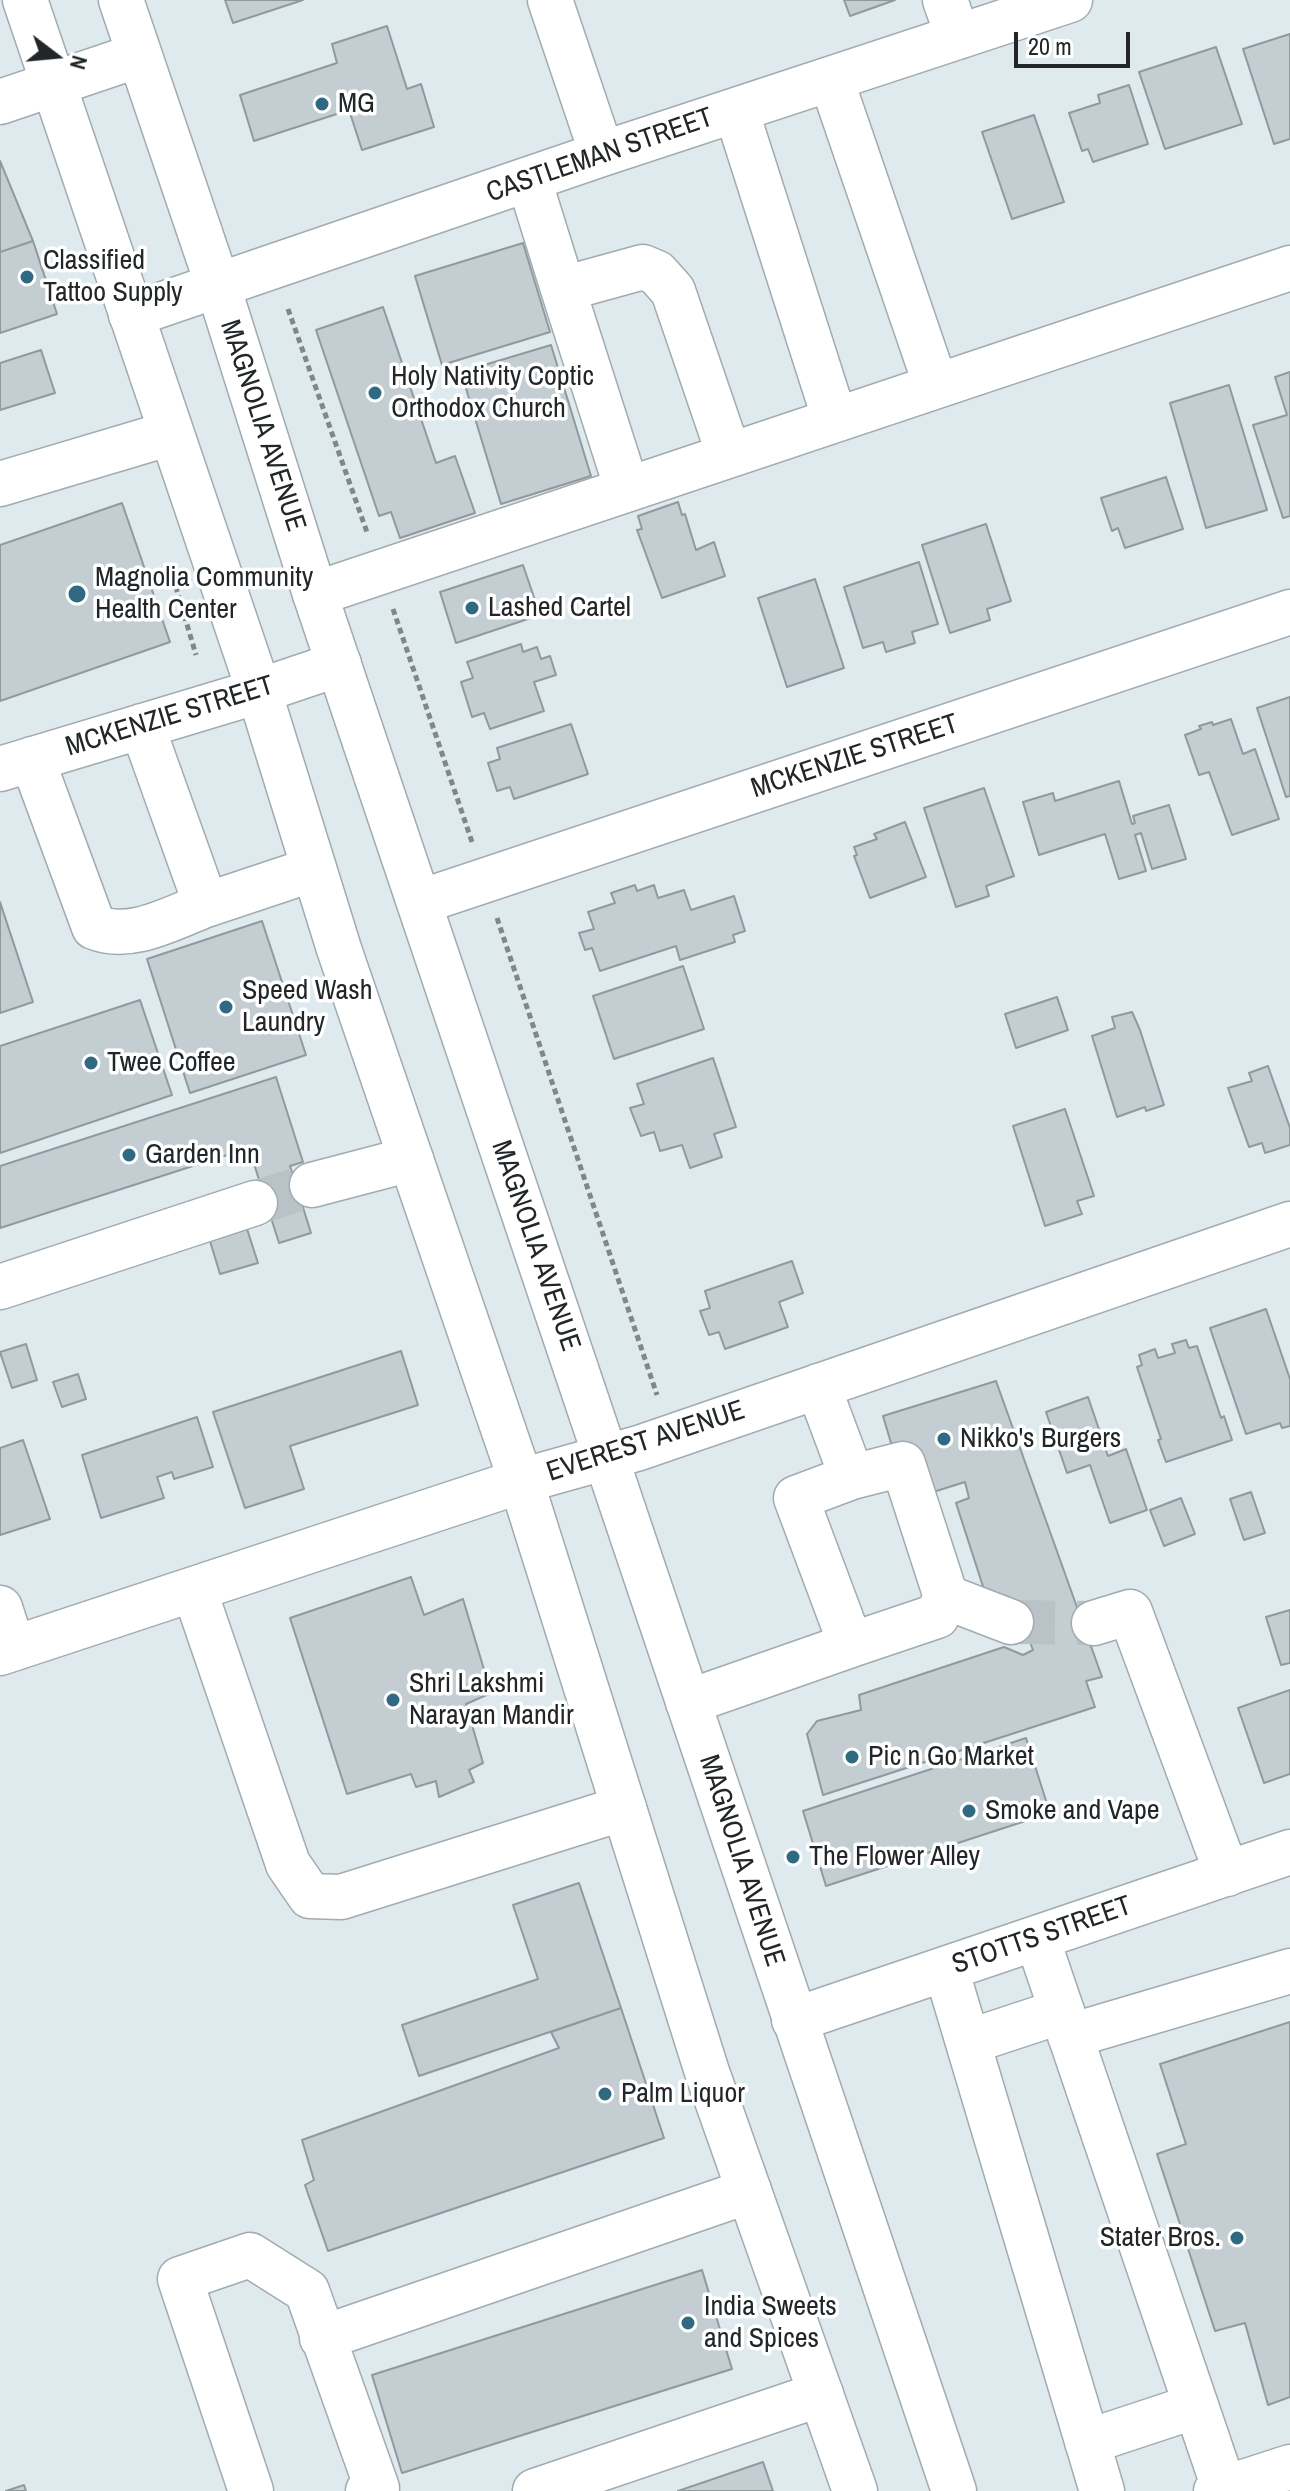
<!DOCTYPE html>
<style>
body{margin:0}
#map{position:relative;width:1290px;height:2491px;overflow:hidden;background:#dfeaef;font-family:"Archivo Narrow",sans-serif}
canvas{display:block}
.north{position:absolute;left:16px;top:16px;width:80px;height:80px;-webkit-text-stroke:6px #fff;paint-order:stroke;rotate:106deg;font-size:22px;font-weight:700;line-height:32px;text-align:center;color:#222628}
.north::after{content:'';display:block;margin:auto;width:28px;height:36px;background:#222628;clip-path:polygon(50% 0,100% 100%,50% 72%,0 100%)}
.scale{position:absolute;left:1014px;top:32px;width:116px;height:36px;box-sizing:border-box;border:4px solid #222628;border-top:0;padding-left:10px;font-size:24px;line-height:28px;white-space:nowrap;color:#222628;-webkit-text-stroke:6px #fff;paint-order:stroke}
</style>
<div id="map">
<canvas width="1290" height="2491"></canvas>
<div class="north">N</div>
<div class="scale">20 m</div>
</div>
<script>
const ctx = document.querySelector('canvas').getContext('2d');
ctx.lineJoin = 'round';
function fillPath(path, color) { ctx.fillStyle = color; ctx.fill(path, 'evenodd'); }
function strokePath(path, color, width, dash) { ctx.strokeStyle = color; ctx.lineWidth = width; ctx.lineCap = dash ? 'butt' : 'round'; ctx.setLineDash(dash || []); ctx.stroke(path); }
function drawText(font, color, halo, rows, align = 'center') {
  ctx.font = font + ' "Archivo Narrow",sans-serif'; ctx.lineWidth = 7; ctx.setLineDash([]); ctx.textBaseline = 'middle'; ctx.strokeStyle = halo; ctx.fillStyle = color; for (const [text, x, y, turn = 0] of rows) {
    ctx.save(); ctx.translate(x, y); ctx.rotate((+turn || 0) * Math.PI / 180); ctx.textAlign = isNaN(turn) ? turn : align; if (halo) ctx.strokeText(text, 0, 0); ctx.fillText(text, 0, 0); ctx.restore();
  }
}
const building = new Path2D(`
 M225 0H303L233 23Z
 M844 0H895L850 16Z
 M387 26 407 89 421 84 434 127 362 150 349 110 254 141 240 95 337 63 332 44Z
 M1290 34V139L1274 144 1243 49Z
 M1216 47 1242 124 1165 149 1139 72Z
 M1129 85 1148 144 1093 162 1088 149 1082 151 1069 113 1100 103 1098 95Z
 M1034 115 1064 202 1012 219 982 132Z
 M0 161 33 241 0 252Z
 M33 241 57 314 0 333V252Z
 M523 243 550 332 442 365 415 276Z
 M383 307 436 463 455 456 475 513 400 538 391 512 379 516 316 330Z
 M551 345 591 476 501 504 461 372Z
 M41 350 55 393 0 410V363Z
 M1290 372V516L1283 518 1253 425 1287 415 1275 377Z
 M1229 385 1267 510 1206 528 1170 403Z
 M1166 477 1183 529 1125 548 1118 528 1112 531 1101 498Z
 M678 502 682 515 685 514 696 550 714 542 725 576 662 598 637 530 642 529 638 516Z
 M122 503 170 642 0 701V545Z
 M986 524 1011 601 987 609 990 620 950 633 922 545Z
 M919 562 938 624 912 632 915 643 886 652 883 642 863 648 844 587Z
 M523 565 540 615 456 643 440 592Z
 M815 579 844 668 787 687 758 598Z
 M521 644 523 652 537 647 541 659 550 656 556 675 534 682 544 711 490 729 484 713 472 717 461 682 473 678 467 662Z
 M1290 697V796L1286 797 1257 708Z
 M1231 719 1243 754 1255 749 1279 819 1232 835 1209 772 1199 775 1185 735 1201 729 1199 726 1212 722 1213 725Z
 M571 724 588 774 514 799 510 787 497 791 488 763 500 759 497 748Z
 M1119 781 1132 824 1135 823 1133 816 1169 805 1186 859 1152 869 1141 833 1135 835 1146 871 1119 879 1105 834 1039 855 1023 802 1053 793 1055 801Z
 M984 788 1014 876 986 886 989 896 956 907 924 808Z
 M905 822 926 877 870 898 854 856 857 855 854 847 877 839 874 834Z
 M635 885 637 891 654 885 658 898 684 890 691 910 734 896 745 931 733 935 735 942 680 960 676 946 600 971 592 948 585 950 579 933 594 929 588 912 615 903 611 893Z
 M0 902 33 1002 0 1013Z
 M262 921 306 1055 190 1093 147 959Z
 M683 966 704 1029 614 1059 593 996Z
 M1057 997 1068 1030 1016 1048 1005 1014Z
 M140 1000 172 1095 0 1153V1046Z
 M1132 1012 1140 1030 1164 1105 1146 1111 1145 1107 1117 1117 1092 1036 1115 1028 1112 1017Z
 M713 1058 736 1127 714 1134 722 1157 690 1168 682 1145 660 1151 654 1132 641 1136 630 1108 644 1104 637 1084Z
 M1268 1066 1290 1128V1145L1265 1153 1262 1143 1249 1147 1228 1088 1252 1081 1249 1073Z
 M276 1077 303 1162 290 1166 311 1233 279 1243 249 1148 0 1228V1166Z
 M1065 1109 1094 1196 1077 1201 1082 1214 1045 1226 1013 1126Z
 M247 1229 258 1263 220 1274 210 1241Z
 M792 1261 803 1293 779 1302 788 1327 725 1349 719 1332 709 1335 700 1311 710 1308 705 1291Z
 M1266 1309 1290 1379V1426L1282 1428 1280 1423 1246 1434 1210 1328Z
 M1186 1340 1189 1348 1197 1346 1221 1418 1224 1416 1232 1440 1166 1462 1158 1440 1161 1439 1137 1367 1142 1365 1139 1355 1155 1349 1158 1358 1175 1353 1172 1344Z
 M26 1344 37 1380 12 1388 0 1352Z
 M401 1351 418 1405 290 1446 304 1489 245 1508 213 1412Z
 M78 1374 86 1399 62 1407 53 1382Z
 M996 1381 1102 1677 1086 1681 1095 1707 823 1795 807 1734 817 1721 861 1710 859 1695 1004 1647 1023 1655 1033 1650 1019 1614 989 1605 956 1503 969 1498 965 1482 930 1493 905 1449 891 1443 883 1416Z
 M1088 1397 1108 1456 1126 1449 1147 1510 1110 1523 1090 1465 1067 1473 1046 1412Z
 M197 1417 213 1467 174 1479 172 1472 157 1477 164 1498 101 1518 82 1455Z
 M23 1440 50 1519 0 1535V1448Z
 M1251 1492 1265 1533 1244 1540 1230 1499Z
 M1181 1498 1195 1534 1164 1546 1150 1510Z
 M411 1577 424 1615 463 1599 491 1693 466 1704 483 1763 469 1770 474 1782 439 1797 436 1781 416 1787 411 1774 347 1794 290 1618Z
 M1290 1610V1663L1281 1665 1266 1617Z
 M1290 1690V1774L1264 1783 1238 1708Z
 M1026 1738 1050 1813 826 1886 803 1811Z
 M579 1883 621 2008 419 2076 402 2025 538 1979 513 1905Z
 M621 2008 664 2138 328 2251 305 2185 314 2180 302 2140 559 2048 551 2032Z
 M1290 2022V2397L1268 2405 1245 2323 1215 2331 1157 2154 1186 2144 1160 2064Z
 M702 2270 732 2369 402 2473 372 2375Z
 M763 2462 773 2491H678Z
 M24 2485 26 2491H6Z`);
fillPath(building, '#c3cdd2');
strokePath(building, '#8f999e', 2);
strokePath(new Path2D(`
 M255 1203 312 1185
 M1011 1622 1094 1623`), '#b9c3c7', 44, [44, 22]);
const minor = new Path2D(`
 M550 0 602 154
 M945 0 958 37
 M831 79 936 386
 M0 102 139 55
 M736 110 835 420
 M529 180 563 289
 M131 315 602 154 1070 0
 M0 484 171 433
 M627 489 563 289 643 267 657 273 673 291 729 455
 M315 594 1290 268
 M32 759 94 927C131 942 171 918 206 905L142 726
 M0 769 259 691 339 664
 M420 902 1290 612
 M206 905 314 869
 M312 1185 411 1159
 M0 1287 255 1203
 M818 1386 852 1477 903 1464 946 1597 1011 1622
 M852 1477 796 1498 851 1645 937 1616 946 1597
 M194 1589 288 1864 310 1896 341 1897 624 1808
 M0 1608 13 1648
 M1094 1623 1130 1612 1227 1874
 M0 1653 521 1481 639 1448 1290 1224
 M688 1702 851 1645
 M1037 1938 1224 2488
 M946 1969 1102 2491
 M794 2020 1290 1852
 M1070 2036 1290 1971
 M968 2042 1062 2011
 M322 2338 749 2191
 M1087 2442 1196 2406
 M251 2491 180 2279 250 2255 307 2291 377 2488 368 2491
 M535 2491 821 2394
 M1216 2491 1290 2467`);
const major = new Path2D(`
 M25 0 259 691 339 949 521 1481 707 2072 855 2491
 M121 0 218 286 315 594 954 2491`);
strokePath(minor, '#a1abb0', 47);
strokePath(major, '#a1abb0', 47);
strokePath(new Path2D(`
 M288 309 368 535
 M170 567 196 655
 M393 609 472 842
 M497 918 657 1395`), '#80878b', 5, [6, 4]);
strokePath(minor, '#fff', 44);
strokePath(major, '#fff', 44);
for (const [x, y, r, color] of [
 [322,104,8,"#306982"],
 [27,277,8,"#306982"],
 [375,393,8,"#306982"],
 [77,594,10,"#306982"],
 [472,608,8,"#306982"],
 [226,1007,8,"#306982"],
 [91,1063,8,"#306982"],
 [129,1155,8,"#306982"],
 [944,1439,8,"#306982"],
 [393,1700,8,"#306982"],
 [852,1757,8,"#306982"],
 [969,1811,8,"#306982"],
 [793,1857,8,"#306982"],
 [605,2094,8,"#306982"],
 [1237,2238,8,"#306982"],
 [688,2323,8,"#306982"]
]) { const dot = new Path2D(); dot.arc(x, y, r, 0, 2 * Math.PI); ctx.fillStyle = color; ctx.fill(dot); strokePath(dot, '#fff', 3); }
drawText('28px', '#222628', '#fff', [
 ["MG",338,104],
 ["Classified",43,261],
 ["Tattoo Supply",43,293],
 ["Holy Nativity Coptic",391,377],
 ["Orthodox Church",391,409],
 ["Magnolia Community",95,578],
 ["Health Center",95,610],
 ["Lashed Cartel",488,608],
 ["Speed Wash",242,991],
 ["Laundry",242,1023],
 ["Twee Coffee",107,1063],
 ["Garden Inn",145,1155],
 ["Nikko's Burgers",960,1439],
 ["Shri Lakshmi",409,1684],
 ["Narayan Mandir",409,1716],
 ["Pic n Go Market",868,1757],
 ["Smoke and Vape",985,1811],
 ["The Flower Alley",809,1857],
 ["Palm Liquor",621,2094],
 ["Stater Bros.",1221,2238,"right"],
 ["India Sweets",704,2307],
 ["and Spices",704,2339]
], 'left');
drawText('28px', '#222628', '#fff', [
 ["CASTLEMAN STREET",600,156,-19],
 ["MAGNOLIA AVENUE",262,426,72],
 ["MCKENZIE STREET",170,717,-17],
 ["MCKENZIE STREET",855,757,-18],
 ["MAGNOLIA AVENUE",535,1246,71],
 ["EVEREST AVENUE",646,1442,-18],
 ["MAGNOLIA AVENUE",741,1861,72],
 ["STOTTS STREET",1042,1936,-19]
]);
</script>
